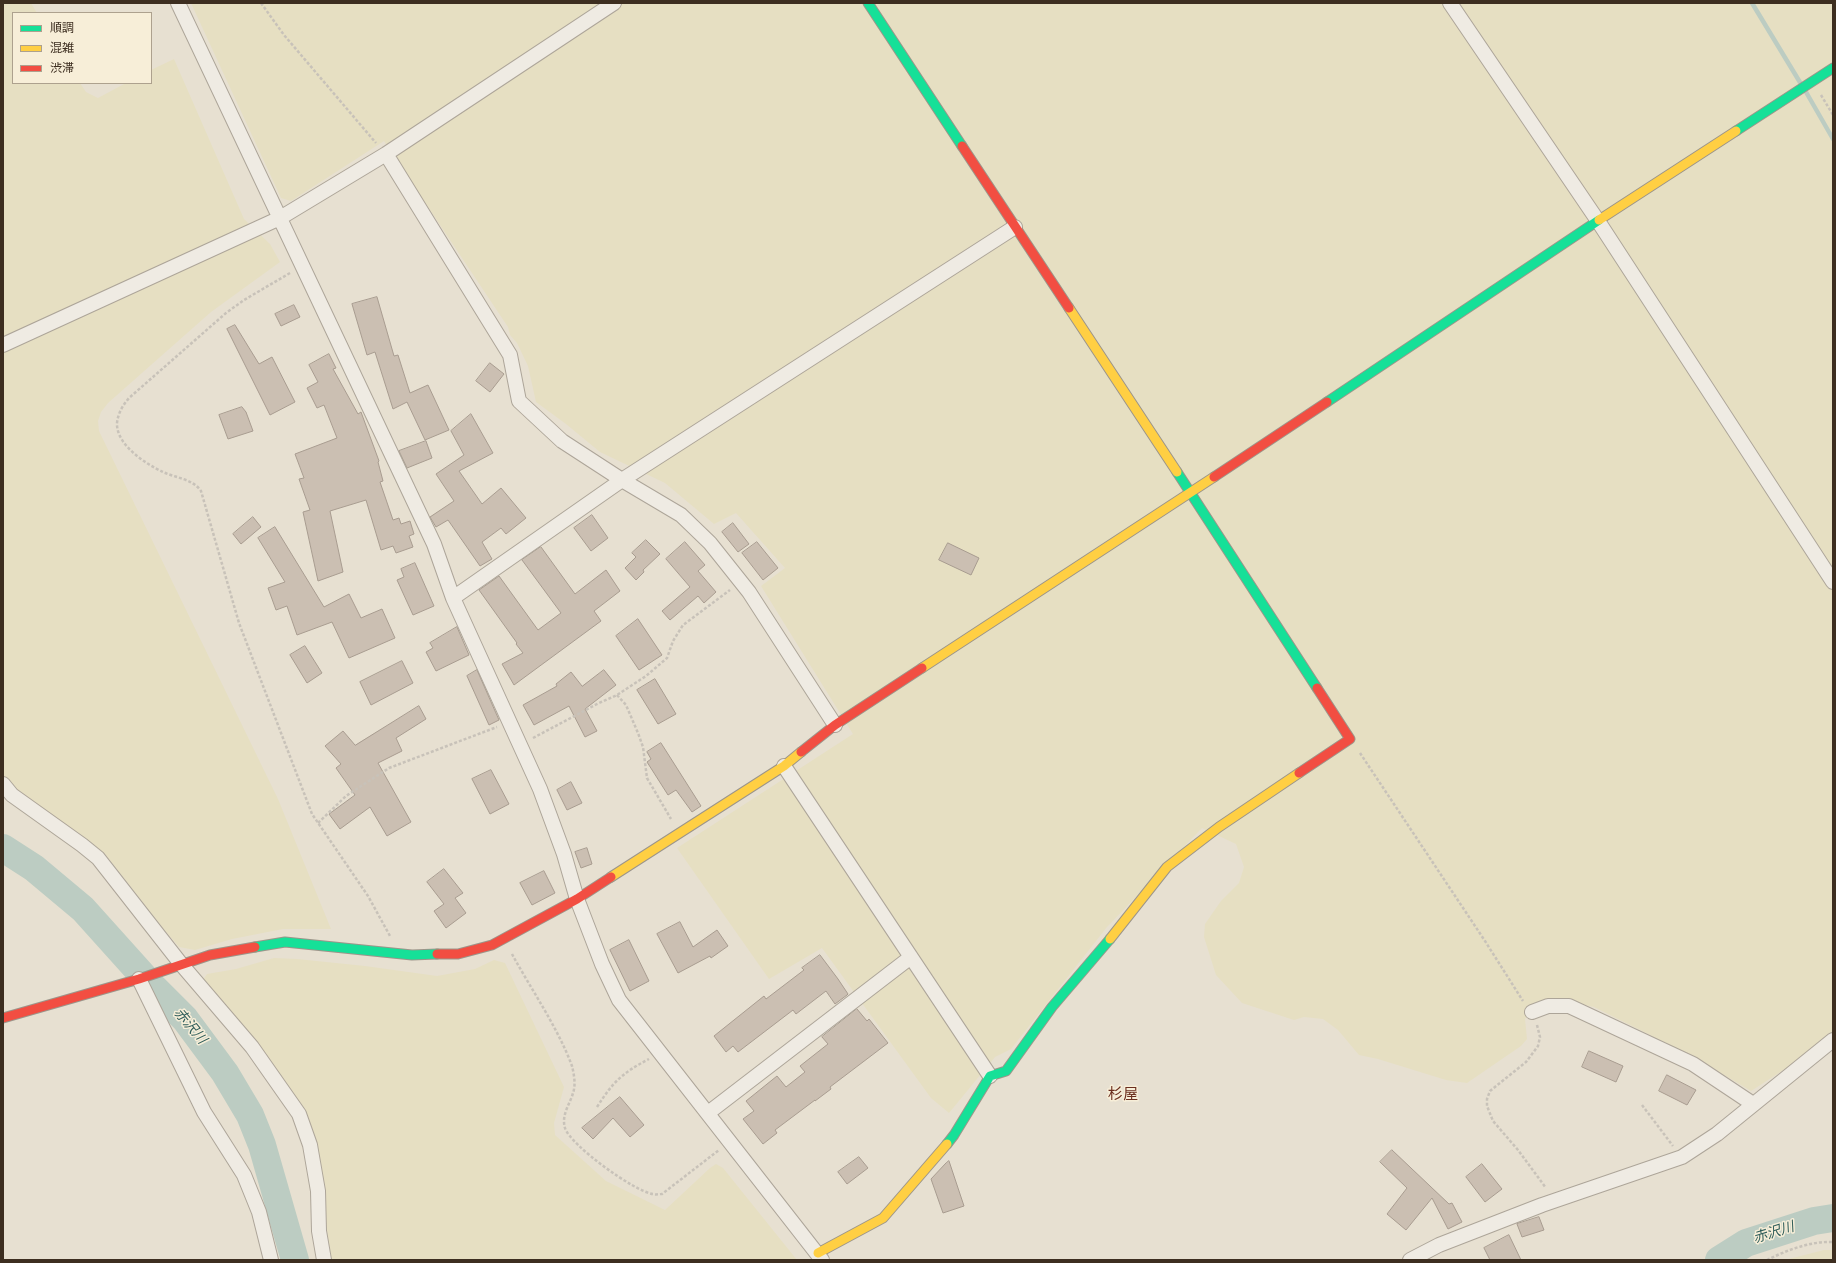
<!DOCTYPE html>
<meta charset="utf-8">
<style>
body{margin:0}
#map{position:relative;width:1836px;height:1263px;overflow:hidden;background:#e7e0d1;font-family:Spectral,"Noto Sans JP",serif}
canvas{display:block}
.frame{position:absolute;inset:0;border:4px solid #3d2e20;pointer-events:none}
.legend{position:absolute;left:12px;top:12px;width:140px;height:72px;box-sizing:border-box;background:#f7eed8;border:1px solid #ada18e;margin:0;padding:5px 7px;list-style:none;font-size:12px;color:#3d2e20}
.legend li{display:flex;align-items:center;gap:8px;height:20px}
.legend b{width:20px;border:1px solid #ada18e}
</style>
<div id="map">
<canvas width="1836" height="1263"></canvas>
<div class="frame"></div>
<ul class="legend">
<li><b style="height:5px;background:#16e098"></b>順調</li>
<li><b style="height:5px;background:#ffcf43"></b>混雑</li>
<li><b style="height:5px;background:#f24e42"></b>渋滞</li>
</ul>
</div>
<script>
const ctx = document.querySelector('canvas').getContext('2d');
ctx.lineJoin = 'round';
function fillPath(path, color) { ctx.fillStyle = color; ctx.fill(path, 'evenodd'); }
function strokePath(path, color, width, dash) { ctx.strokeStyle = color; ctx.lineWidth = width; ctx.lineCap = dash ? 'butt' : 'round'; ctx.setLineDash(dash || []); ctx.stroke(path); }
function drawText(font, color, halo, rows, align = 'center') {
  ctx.font = font + ' Spectral,"Noto Sans JP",serif'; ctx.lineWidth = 3; ctx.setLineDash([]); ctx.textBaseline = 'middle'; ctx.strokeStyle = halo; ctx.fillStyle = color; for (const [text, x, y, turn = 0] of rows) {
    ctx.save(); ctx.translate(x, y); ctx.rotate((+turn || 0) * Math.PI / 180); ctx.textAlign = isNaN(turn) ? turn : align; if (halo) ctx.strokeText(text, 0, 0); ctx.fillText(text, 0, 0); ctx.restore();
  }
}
fillPath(new Path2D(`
 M3 3H31L37 13H13V83H80L86 92 98 98 126 83H151V70L174 59 244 219 270 244 280 262 211 312 108 403 101 412 98 421 99 431 278 799 331 929H283L232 939 195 950 179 947 161 926 105 854 76 831 70 829 3 790Z
 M191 3H1833V1038L1751 1091 1694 1057 1594 1007 1565 1001H1542L1525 1019 1527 1039 1521 1046 1467 1083 1446 1080 1378 1059 1359 1055 1338 1030 1323 1019 1304 1017 1294 1020 1242 1003 1216 975 1204 937 1205 924 1221 901 1239 883 1244 867 1236 844 1202 828 1107 927 1011 1049 995 1057 949 1113 931 1098 822 948 769 979 677 848 853 734 761 586 785 568 736 513 714 524 665 483 600 452 566 424 536 402 528 366 517 343 510 335 508 327 384 141 291 201 281 198Z
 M274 958 297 959 365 966 437 976 475 969 494 960 505 963 564 1087 554 1123 555 1135 606 1181 665 1210 710 1168 716 1164 723 1168 797 1260H331L315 1143 300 1102 203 980 207 974 236 969Z
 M1824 1250H1833V1260H1785Z`), '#e6dfc2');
strokePath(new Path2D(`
 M1752 3 1801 84
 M1806 92 1833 139`), '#bcccc2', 4.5);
strokePath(new Path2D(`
 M3 848 34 868 83 909 154 988 185 1019 225 1073 250 1115 262 1145 295 1260
 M1719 1260 1746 1243 1814 1221 1833 1218`), '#bcccc2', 28);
const building = new Path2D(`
 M377 297 394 356 398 355 410 393 428 385 449 430 425 440 407 402 393 409 375 352 367 355 352 304Z
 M294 305 300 317 281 326 275 314Z
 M235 325 259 364 272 357 295 402 270 415 227 329Z
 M329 354 336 368 333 369 358 414 361 412 379 461 378 462 383 481 380 482 393 520 399 518 401 524 410 521 414 534 409 536 413 547 396 553 393 546 381 550 366 500 330 511 343 572 318 581 303 512 310 510 299 479 304 478 295 454 337 438 324 405 317 408 307 388 318 382 309 365Z
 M490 363 504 374 490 392 476 381Z
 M242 407 246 412 253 431 228 439 219 415Z
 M471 414 493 453 459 471 482 504 501 488 526 518 506 534 501 528 482 542 492 559 480 566 448 520 436 527 430 517 454 501 436 474 464 455 451 431Z
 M426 441 432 458 407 468 399 451Z
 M592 515 608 538 591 551 574 528Z
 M253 517 261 527 241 544 233 534Z
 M733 523 749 544 738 552 722 532Z
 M275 527 324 607 349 594 361 618 382 609 395 638 349 658 332 622 297 635 287 606 276 610 268 588 285 582 258 538Z
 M646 540 660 554 643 570 644 572 636 580 625 568 636 557 632 553Z
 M685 542 705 565 698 571 716 592 704 603 698 596 670 620 662 611 690 587 666 559Z
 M757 542 778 568 763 580 742 553Z
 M948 543 979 558 971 575 939 560Z
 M541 547 575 594 606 570 620 591 594 611 601 621 514 685 502 664 523 653 516 644 517 643 479 590 499 576 538 630 561 613 522 560Z
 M415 563 434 606 413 615 397 580 404 577 401 569Z
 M638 619 662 655 639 670 616 636Z
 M457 627 469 655 436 671 426 652 433 648 430 643Z
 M305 646 322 673 307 683 290 655Z
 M402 661 413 683 371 705 360 682Z
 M477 670 499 720 489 725 467 676Z
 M604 670 616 685 585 709 597 731 585 737 569 706 534 725 523 705 557 686 556 684 571 672 582 686Z
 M655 679 676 714 658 724 637 690Z
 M419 706 426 719 396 738 402 751 378 763 411 822 387 836 370 807 340 829 329 814 355 795 336 768 341 764 325 746 343 731 355 745Z
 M661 743 701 806 692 812 676 790 668 795 647 762 651 759 647 752Z
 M491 770 509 804 490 814 472 779Z
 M571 782 582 803 567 810 557 790Z
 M587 848 592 864 581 868 575 852Z
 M444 869 463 893 455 898 466 913 446 928 434 911 444 904 427 882Z
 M544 871 555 893 532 905 520 883Z
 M680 922 693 947 717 930 728 946 711 958 710 956 678 973 657 934Z
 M629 940 649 981 630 991 610 950Z
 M820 955 838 979 848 994 847 995 835 1004 826 991 796 1014 793 1010 738 1052 733 1046 726 1052 714 1036 764 996 766 999 804 970 802 968Z
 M857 1009 867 1021 869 1019 888 1043 830 1087 831 1089 815 1101V1100L775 1130 777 1133 763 1144 743 1119 754 1111 746 1101 777 1076 786 1087 805 1072 800 1066 828 1044 822 1037Z
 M1589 1051 1623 1066 1616 1082 1582 1067Z
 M1667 1075 1696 1090 1687 1105 1659 1091Z
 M620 1097 644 1125 630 1137 613 1118 593 1139 582 1128Z
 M1392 1150 1449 1204 1452 1203 1462 1222 1448 1229 1432 1198 1406 1230 1387 1214 1407 1188 1380 1162Z
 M859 1157 868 1168 847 1184 838 1172Z
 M949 1161 964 1206 943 1213 931 1179 946 1163Z
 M1482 1164 1502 1189 1485 1202 1466 1177Z
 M1539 1217 1544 1230 1522 1237 1517 1224Z
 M1509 1235 1521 1260H1490L1484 1248Z`);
fillPath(building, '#cbbfb2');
strokePath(building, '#a89c90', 1);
const street = new Path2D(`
 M178 3 434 544 453 598 540 789 564 854 577 899 602 964 619 1000 822 1260
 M1450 3 1598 221 1833 582
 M386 154 510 355 519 401 562 441 622 480 681 515 710 543 749 592 835 725
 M3 345 280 218 386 154 614 3
 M453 598 622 480 1015 227
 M784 766 990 1076
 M3 784 12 795 82 845 98 858 181 964 252 1047 299 1114 310 1145 318 1191 319 1231 324 1260
 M139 979 204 1112 244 1175 259 1212 271 1260
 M1532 1012 1548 1006H1569L1693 1064 1753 1104
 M708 1113 911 957
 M1410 1260 1439 1245 1542 1205 1682 1157 1717 1134 1833 1040`);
const fast = new Path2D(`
 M868 3 962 146
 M1736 131 1833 68
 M1327 402 1599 220
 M1177 472 1317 688
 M255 947 285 942 412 955 437 954
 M947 1144 954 1135 990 1076 1006 1071 1052 1007 1110 939`);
const slow = new Path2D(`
 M1599 220 1736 131
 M1069 308 1177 472
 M922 668 1214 477
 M611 877 784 766 801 752
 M1110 939 1167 867 1219 827 1299 773
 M818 1253 883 1218 947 1144`);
const jam = new Path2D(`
 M962 146 1069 308
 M1214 477 1327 402
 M801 752 835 725 922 668
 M1299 773 1350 739 1317 688
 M437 954H458L492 945 577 899 611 877
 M3 1018 139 979 210 955 255 947`);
strokePath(street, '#ada599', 16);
strokePath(fast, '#9c958a', 11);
strokePath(slow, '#9c958a', 11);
strokePath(jam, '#9c958a', 11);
strokePath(new Path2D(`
 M261 3 284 35 376 143
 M1821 95 1833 115
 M290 273 244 300 226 313 129 398C123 405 118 413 117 423 116 445 146 464 163 472 176 478 193 479 201 491L239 623 312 814 368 896 390 936
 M617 695 626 705 638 733 643 747 647 778 671 819
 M533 738 597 704 617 695 646 676 667 658 673 641 683 625 730 590
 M1360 753 1485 941 1523 1001
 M318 823 346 796 389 768 497 727
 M512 954C531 989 558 1028 572 1066 574 1074 576 1085 573 1093 570 1104 561 1115 565 1128 570 1145 635 1192 653 1194 656 1195 659 1194 662 1194L719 1150
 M1537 1025 1540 1037 1538 1046 1526 1062 1490 1091 1487 1099V1106L1493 1121 1518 1150 1546 1188
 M1642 1105 1673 1146
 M597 1107C613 1082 622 1073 649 1059
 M1767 1260C1787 1250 1811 1241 1833 1242`), '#c8c2b9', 2.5, [3, 2]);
strokePath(street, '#efebe3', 14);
strokePath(fast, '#16e098', 9);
strokePath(slow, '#ffcf43', 9);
strokePath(jam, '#f24e42', 9);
drawText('italic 14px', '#2f5d5a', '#f7eed8', [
 ["赤沢川",189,1027,50],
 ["赤沢川",1774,1234,-17]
]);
drawText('15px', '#6b2e1e', '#f7eed8', [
 ["杉屋",1123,1096]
]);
</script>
